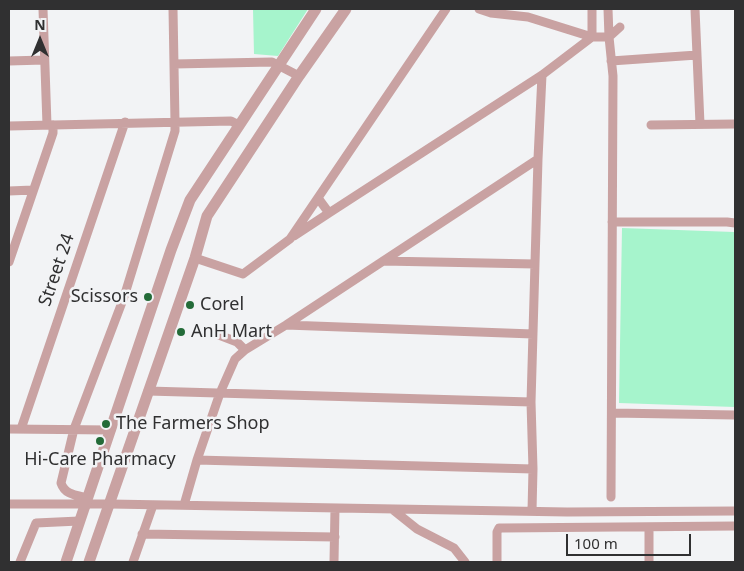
<!DOCTYPE html>
<style>
body{margin:0}
#map{position:relative;width:744px;height:571px;overflow:hidden;background:#f2f3f5;font-family:"Noto Sans",sans-serif}
canvas{display:block}
.frame{position:absolute;inset:0;border:10px solid #303031;pointer-events:none}
.north{position:absolute;left:15px;top:15px;width:50px;height:50px;-webkit-text-stroke:4px #f2f3f5;paint-order:stroke;rotate:0deg;font-size:14px;font-weight:700;line-height:20px;text-align:center;color:#303031}
.north::after{content:'';display:block;margin:auto;width:18px;height:22px;background:#303031;clip-path:polygon(50% 0,100% 100%,50% 72%,0 100%)}
.scale{position:absolute;left:566px;top:534px;width:125px;height:22px;box-sizing:border-box;border:2px solid #303031;border-top:0;padding-left:6px;font-size:15px;line-height:18px;white-space:nowrap;color:#303031;-webkit-text-stroke:4px #f2f3f5;paint-order:stroke}
</style>
<div id="map">
<canvas width="744" height="571"></canvas>
<div class="frame"></div>
<div class="north">N</div>
<div class="scale">100 m</div>
</div>
<script>
const ctx = document.querySelector('canvas').getContext('2d');
ctx.lineJoin = 'round';
function fillPath(path, color) { ctx.fillStyle = color; ctx.fill(path, 'evenodd'); }
function strokePath(path, color, width, dash) { ctx.strokeStyle = color; ctx.lineWidth = width; ctx.lineCap = dash ? 'butt' : 'round'; ctx.setLineDash(dash || []); ctx.stroke(path); }
function drawText(font, color, halo, rows, align = 'center') {
  ctx.font = font + ' "Noto Sans",sans-serif'; ctx.lineWidth = 5; ctx.setLineDash([]); ctx.textBaseline = 'middle'; ctx.strokeStyle = halo; ctx.fillStyle = color; for (const [text, x, y, turn = 0] of rows) {
    ctx.save(); ctx.translate(x, y); ctx.rotate((+turn || 0) * Math.PI / 180); ctx.textAlign = isNaN(turn) ? turn : align; if (halo) ctx.strokeText(text, 0, 0); ctx.fillText(text, 0, 0); ctx.restore();
  }
}
fillPath(new Path2D(`
 M253 9H308L278 56 254 54Z
 M622 228 734 232 735 407 619 403Z`), '#a6f4cc');
strokePath(new Path2D(`
 M43 9 47 125
 M479 9 491 13 528 17 592 37H609L620 27
 M592 9V37
 M608 9 609 37 613 76 611 497
 M695 9 700 124
 M9 61 44 60
 M611 61 697 55
 M174 64 272 62 299 76
 M651 125 735 124
 M9 126 231 121 239 125
 M9 191 33 190
 M318 198 329 213 542 75 592 37
 M612 222H727L735 223
 M294 236 329 213
 M195 258 243 274 290 239 446 9
 M383 261 535 264
 M9 262 53 133V125
 M286 325 533 334
 M211 332 237 342 245 350
 M148 391 531 402 533 469 532 511
 M531 402 538 159 542 75
 M612 413 735 415
 M9 429 111 430
 M21 429 125 122
 M533 469 197 460 220 393 235 359 245 350 286 325 538 159
 M88 498C76 495 65 495 61 483L74 429 124 297 175 131V122L173 9
 M9 504H110L567 512 735 511
 M184 505 197 460
 M392 509 417 529 454 548 465 562
 M649 527V562
 M142 534 335 537
 M20 562 36 523 79 521
 M133 562 153 505
 M334 562 335 508
 M497 562V532L499 528H503L735 526`), '#c9a2a2', 9);
strokePath(new Path2D(`
 M66 562 171 250 190 200 316 9
 M89 562 195 258 207 216 299 76 346 9`), '#c9a2a2', 11);
for (const [x, y, r, color] of [
 [148,297,5,"#236b38"],
 [190,305,5,"#236b38"],
 [181,332,5,"#236b38"],
 [106,424,5,"#236b38"],
 [100,441,5,"#236b38"]
]) { const dot = new Path2D(); dot.arc(x, y, r, 0, 2 * Math.PI); ctx.fillStyle = color; ctx.fill(dot); strokePath(dot, '#f2f3f5', 2); }
drawText('18px', '#303031', '#f2f3f5', [
 ["Street 24",57,270,-71]
]);
drawText('18px', '#303031', '#f2f3f5', [
 ["Scissors",138,297,"right"],
 ["Corel",200,305],
 ["AnH Mart",191,332],
 ["The Farmers Shop",116,424],
 ["Hi-Care Pharmacy",100,460,"center"]
], 'left');
</script>
